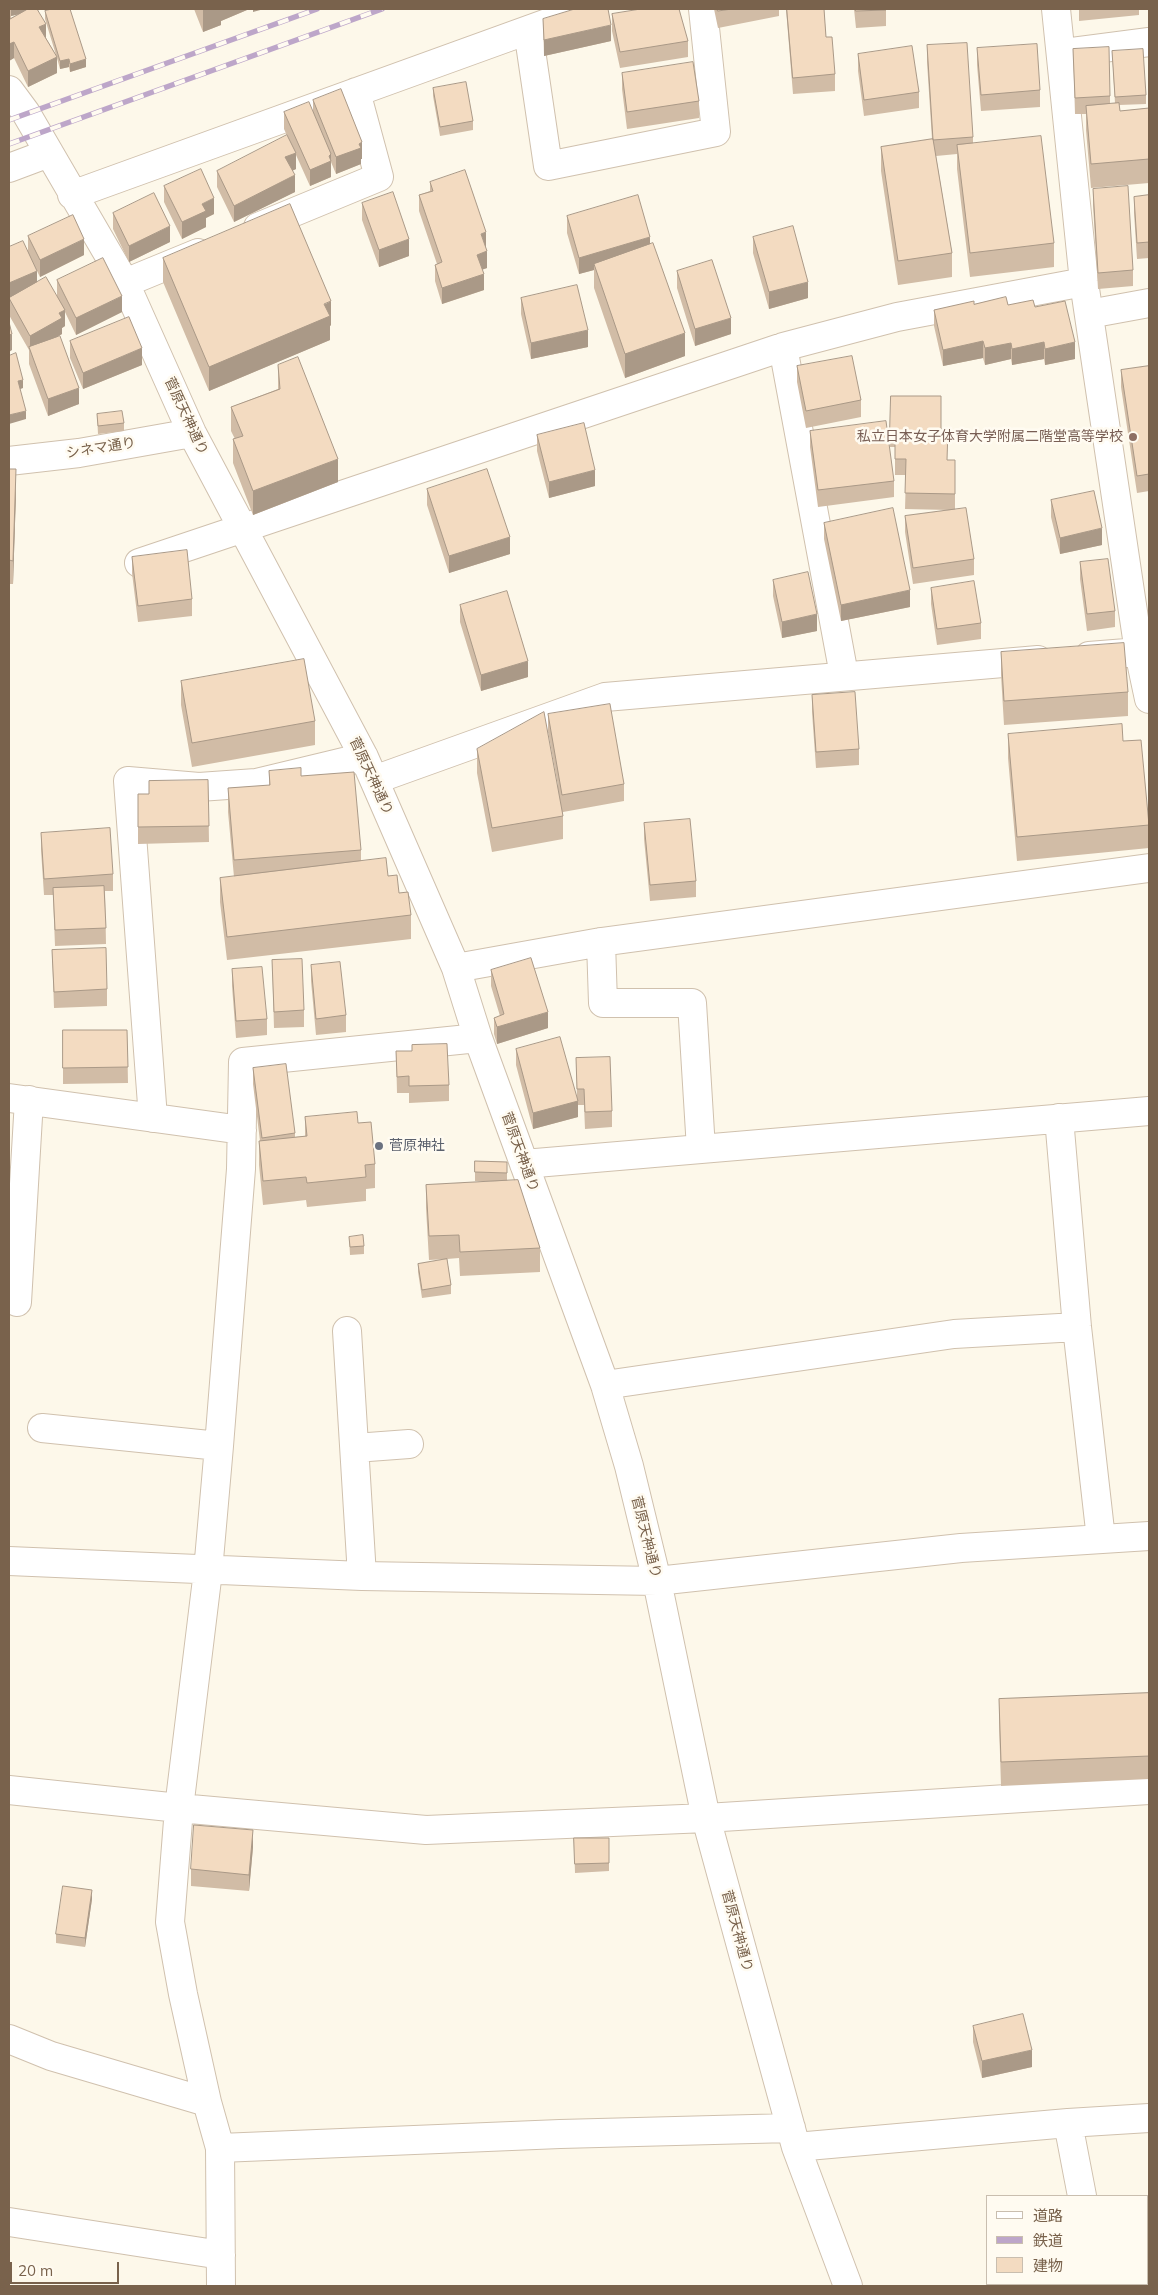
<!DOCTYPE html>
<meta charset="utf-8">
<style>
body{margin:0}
#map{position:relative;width:1158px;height:2295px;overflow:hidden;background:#fdf8ea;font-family:Mulish,"Noto Sans JP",sans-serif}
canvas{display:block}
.frame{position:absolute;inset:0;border:10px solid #79624c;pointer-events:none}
.legend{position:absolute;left:986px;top:2195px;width:162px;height:90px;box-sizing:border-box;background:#fffbf1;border:1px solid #c9beaf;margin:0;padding:6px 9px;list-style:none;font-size:15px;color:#79624c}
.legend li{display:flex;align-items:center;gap:10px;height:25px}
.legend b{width:25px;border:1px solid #c9beaf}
.scale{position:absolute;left:10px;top:2262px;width:109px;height:22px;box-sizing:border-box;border:2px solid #79624c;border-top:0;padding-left:6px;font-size:15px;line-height:18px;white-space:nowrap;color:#79624c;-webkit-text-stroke:4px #fffbf1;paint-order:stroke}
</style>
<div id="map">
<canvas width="1158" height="2295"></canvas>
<div class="frame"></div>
<ul class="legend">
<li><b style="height:6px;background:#fff"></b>道路</li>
<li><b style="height:6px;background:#bda6c9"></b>鉄道</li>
<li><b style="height:14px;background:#f3dbc1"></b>建物</li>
</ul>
<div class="scale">20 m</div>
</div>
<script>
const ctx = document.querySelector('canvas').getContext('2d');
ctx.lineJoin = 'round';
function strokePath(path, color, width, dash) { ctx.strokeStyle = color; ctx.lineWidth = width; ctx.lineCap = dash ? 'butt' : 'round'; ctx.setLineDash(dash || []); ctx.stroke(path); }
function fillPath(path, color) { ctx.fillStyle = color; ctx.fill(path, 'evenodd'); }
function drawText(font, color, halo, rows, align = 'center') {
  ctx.font = font + ' Mulish,"Noto Sans JP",sans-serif'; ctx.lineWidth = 5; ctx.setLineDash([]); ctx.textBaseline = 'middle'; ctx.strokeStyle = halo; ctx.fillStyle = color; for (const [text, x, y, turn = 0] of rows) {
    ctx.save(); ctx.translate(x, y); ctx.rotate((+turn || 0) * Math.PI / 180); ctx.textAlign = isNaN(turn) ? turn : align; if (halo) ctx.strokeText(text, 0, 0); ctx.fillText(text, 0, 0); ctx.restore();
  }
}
const minor = new Path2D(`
 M1056 9 1084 282 1139 652 1149 699
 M528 30 548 166 716 132 703 9
 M1072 52 1149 42
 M9 90 26 113 125 283 192 433 364 757 456 968 478 1038 605 1385 629 1466 657 1581 706 1818 796 2147 848 2286
 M9 168 49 153
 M72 195 586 9
 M258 227 379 177 356 92
 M125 283 198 253
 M1089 314 1149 303
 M783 347 844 675
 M9 461 79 453 192 433
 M139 563 783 347 897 317 1084 282
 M1089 656 1139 652
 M374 780 605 697 1038 660
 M601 942 603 1003H692L701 1149
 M456 968 601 942 1149 868
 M9 1098 242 1130
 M153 1118 128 781 199 787 256 783 364 757
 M1059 1118 1077 1327 1101 1539
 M524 1164 1149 1111
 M17 1302 29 1100
 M347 1331 362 1576
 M605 1385 954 1334 1077 1327
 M42 1428 219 1446
 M355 1448 409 1444
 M9 1561 362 1576 657 1581 961 1548 1149 1536
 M9 1790 179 1808 426 1830 706 1818 1149 1790
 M9 2039 51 2056 207 2102
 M1068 2123 1082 2196
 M796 2147 1068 2123 1149 2118
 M220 2148 560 2134 791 2128
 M9 2222 221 2255
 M1098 2284 1099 2286
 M221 2286 220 2148 207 2102 183 1994 170 1922 179 1808 208 1571 219 1446 241 1169 243 1062 478 1038`);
strokePath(minor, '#d0c1ae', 30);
strokePath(minor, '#fff', 28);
const rail = new Path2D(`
 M9 120 317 9
 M9 144 382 9`);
strokePath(rail, '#bda6c9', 5.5);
strokePath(rail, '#fffbf1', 4, [11]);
fillPath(new Path2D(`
 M9 9 38 10 46 38 56 55 45 19V11L86 67 70 72 69 67 60 69 57 58V73L28 87 14 58 9 61ZM19 14 11 18V16Z
 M194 9H247V10L221 21V25L203 32Z
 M714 9H779V16L718 28Z
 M786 9H824L826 37 835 74V91L793 94Z
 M854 9H886V26L856 28Z
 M1079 9H1139V15L1079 21Z
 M612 14 688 41V57L620 68 612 31Z
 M543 19 611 41 544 56Z
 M927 45 973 137V143L1054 243V267L970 277 957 169V154L936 156 952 253V277L898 285 881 171V147L932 139 927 62Z
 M977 48 1040 90V107L981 111 977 65Z
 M1073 49 1110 96V104L1115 103 1112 51 1146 95V104L1119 105 1120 111 1149 108V183L1091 188 1086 130V114H1075Z
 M858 54 919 92V108L864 116 858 71Z
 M622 73 699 101V118L627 129 622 89Z
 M433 88 473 121V130L440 136 433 96Z
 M313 100 362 159H361V164L336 174 331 162V177L310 186 296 155V169L292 171 295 192 234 222 217 187V171L289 140 284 129V112L313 111Z
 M430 182 486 249 487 268 482 270 484 290 442 304 435 281V265L437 264 419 211V195L430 191Z
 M164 186 214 214 206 218V227L182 239 164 202Z
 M1093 189 1133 270V286L1098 289 1093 205Z
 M1149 195V258L1137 259 1134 213V197Z
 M362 203 409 256 379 267 362 220Z
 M113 213 170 242 129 262 113 229Z
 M567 216 650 245 685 356 625 378 594 288V270L579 274 567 233Z
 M28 236 84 255 40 277 32 261 37 282 57 297V280L122 312 76 335 65 312V326L62 328V334L58 336 79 404 48 416 29 364V350L9 315V247L28 251Z
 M753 237 808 298 769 309 753 253Z
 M163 258 331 325 330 326V340L209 391 163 282Z
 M677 271 731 334 695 346 677 288Z
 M521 298 588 347 531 359 521 314Z
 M974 304 1008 305 1035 307 1075 359 1045 365 1044 359 1012 365 1011 359 985 365 983 358 943 366 934 326V310Z
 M70 341 142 365 83 389 70 358Z
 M278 365 338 482 253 515 233 463V439H235L231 431V407L278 389Z
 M797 366 861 400V417L806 428 797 382Z
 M1149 366V491L1137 493 1121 387V370Z
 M891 396 941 429 947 460H955V509L974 559V575L913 584 905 532V516L949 510 905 509 906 475H895V447H890Z
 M97 414 124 423V431L98 434Z
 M810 431 894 481V497L818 507 810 447Z
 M537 435 595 486 549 498 537 451Z
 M9 469 16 493 13 584H9Z
 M427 489 510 554 449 573 427 505Z
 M1051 500 1102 545 1060 554 1051 517Z
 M824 523 910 607 841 621 824 539Z
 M132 557 192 599V616L138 622 132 573Z
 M1080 562 1115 611V627L1087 631 1080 579Z
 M773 580 817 631 782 638 773 596Z
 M931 588 981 623V639L937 645 931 604Z
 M460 605 528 677 481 691 460 622Z
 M1001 652 1128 692V716L1004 725 1001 675Z
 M181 681 315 721V745L192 767 181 705Z
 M812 695 859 749V765L816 768 812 712Z
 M548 714 624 784V801L563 812V839L492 852 477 773V749L558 786 548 731Z
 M1008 734 1123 741 1149 819V848L1017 861 1008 758Z
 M269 771 301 776 361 850V861L388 876 411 915V939L227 960 220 902V878L234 877 228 812V788L269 786Z
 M208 780 209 842 138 844V794H149Z
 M644 823 696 881V897L650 901 644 839Z
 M41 833 113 874V891H105L106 944 55 946 53 895H44L41 850Z
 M52 950 107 989V1006L54 1008Z
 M272 960 304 1010V1027L274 1028Z
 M311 965 346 1015V1032L316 1035 311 981Z
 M232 969 267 1019V1035L236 1038 232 986Z
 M491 970 548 1028 497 1044 494 1034V1018L500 1016 491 986Z
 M63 1030H127L128 1083 63 1084Z
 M412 1045 449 1085V1101L409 1103V1093H397L396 1051H412Z
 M516 1049 577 1098 576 1058 612 1111V1127L585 1129 584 1105H578V1117L533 1129 516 1065Z
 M253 1068 295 1133V1137L305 1136V1117L358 1123 375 1164V1188L366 1189V1201L307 1207 306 1200 263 1205 259 1165V1141H260L253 1084Z
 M475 1161 507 1162V1180L540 1248V1272L460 1276 459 1258 447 1259 451 1285V1294L422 1298 418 1272V1264L446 1259 429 1260 426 1208V1185L495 1181H475Z
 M349 1237 364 1246V1254L350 1255Z
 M1149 1693V1779L1001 1786 999 1723V1699Z
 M574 1838H609V1871L575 1873Z
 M253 1847 249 1891 191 1886V1869Z
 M92 1899 85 1947 56 1943V1934Z
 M973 2026 1032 2067 982 2078 973 2042Z`), '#d1bca6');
fillPath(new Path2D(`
 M11 9H43L11 16Z
 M203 9H247V10L221 21V25L203 32Z
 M253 9H264L253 12Z
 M46 24V40L39 27Z
 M611 25V41L544 56V40Z
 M14 42V58L9 61V44Z
 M57 57V73L28 87V71Z
 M69 59V67L60 69V61Z
 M86 59V67L70 72V64Z
 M362 142V159H361V164L336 174V157Z
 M296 153V169L285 174V157Z
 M331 154V177L310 186V170Z
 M295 175V192L234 222V206Z
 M214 198V214L206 218V227L182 239V222L202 204Z
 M170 226V242L129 262V246Z
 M486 232V249L481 234Z
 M650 237V253L594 264V270L579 274V258Z
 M84 239V255L40 277V260Z
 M409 239V256L379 267V250Z
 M487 251V268L477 271V255Z
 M37 271V287L9 298V283Z
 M484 274V290L442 304V288Z
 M808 282V298L769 309V292Z
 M122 296V312L76 335V318Z
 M331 301V325L330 326V340L209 391V367Z
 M65 310V326L62 328V334L30 352V336L59 313Z
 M731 318V334L695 346V329Z
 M588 330V347L531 359V343Z
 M685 333V356L625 378V354Z
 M12 334V350L9 352V335Z
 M983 341V358L943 366V350Z
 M1044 342V359L1012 365V349Z
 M1075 342V359L1045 365V349Z
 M1011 343V359L985 365V348Z
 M142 348V365L83 389V373Z
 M23 380V388L18 390V381Z
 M79 388V404L48 416V399Z
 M26 411V419L9 424V415Z
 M338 459V482L253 515V491Z
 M16 469V493L13 584V561Z
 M595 470V486L549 498V482Z
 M1102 528V545L1060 554V538Z
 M510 537V554L449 573V556Z
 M910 590V607L841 621V605Z
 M817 614V631L782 638V622Z
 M528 661V677L481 691V675Z
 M548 1012V1028L497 1044V1027Z
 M578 1101V1117L533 1129V1113Z
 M253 1830V1847L249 1891V1875Z
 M92 1890V1899L85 1947V1938Z
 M1032 2050V2067L982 2078V2061Z`), '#aa9987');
const building = new Path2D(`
 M28 9H37L46 24 39 27 57 57 28 71 14 42 9 44V20Z
 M52 9H70L86 59 70 64 69 59 60 61 45 11Z
 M575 9H608L611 25 544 40 543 19Z
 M641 9H679L688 41 620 52 612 14Z
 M717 9H732L718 11Z
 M787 9H824L826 37H832L835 74 793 78Z
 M855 9H886V10L856 11Z
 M967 43 973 137 933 140 927 45Z
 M1037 44 1040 90 981 95 977 48Z
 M912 46 919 92 864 100 858 54Z
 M1109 47 1110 96 1075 98 1073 49Z
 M1143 49 1146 95 1115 97 1112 51Z
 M693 62 699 101 627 112 622 73Z
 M466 82 473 121 440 127 433 88Z
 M341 89 362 142 359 144 361 148 336 157 313 100Z
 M309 102 331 154 329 156 331 161 310 170 284 112Z
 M1119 103 1120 111 1149 108V159L1091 164 1086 106Z
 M287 135 296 153 285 157 295 175 234 206 217 171Z
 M1041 136 1054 243 970 253 957 145Z
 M933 139 952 253 898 261 881 147Z
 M201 169 214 198 202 204 206 211 182 222 164 186Z
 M465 170 486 232 481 234 487 251 477 255 484 274 442 288 435 265 442 262 419 195 433 191 430 182Z
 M1128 186 1133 270 1098 273 1093 189Z
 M393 192 409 239 379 250 362 203Z
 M154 193 170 226 129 246 113 213Z
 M638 195 650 237 579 258 567 216Z
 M1149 195V242L1137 243 1134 197Z
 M290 204 331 301 324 304 330 316 209 367 163 258Z
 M73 215 84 239 40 260 28 236Z
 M793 226 808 282 769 292 753 237Z
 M23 241 37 271 9 283V247Z
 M653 243 685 333 625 354 594 264Z
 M103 258 122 296 76 318 57 280Z
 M712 260 731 318 695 329 677 271Z
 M46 277 65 310 59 313 62 318 30 336 9 298Z
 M577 285 588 330 531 343 521 298Z
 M1006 297 1008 305 1033 300 1035 307 1065 301 1075 342 1045 349 1044 342 1012 349 1011 343 985 348 983 341 943 350 934 310 974 301V304Z
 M129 317 142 348 83 373 70 341Z
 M9 322 12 334 9 335Z
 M60 336 79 388 48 399 29 347Z
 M16 353 23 380 18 381 26 411 9 415V356Z
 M852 356 861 400 806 411 797 366Z
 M298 357 338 459 253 491 233 439 243 436 231 407 280 389 278 365Z
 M1149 366V474L1137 476 1121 370Z
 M891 396H941V429H948L947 460H955V494L905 493 906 459H895V431H890Z
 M122 411 124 423 98 426 97 414Z
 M886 421 894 481 818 490 810 431Z
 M584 423 595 470 549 482 537 435Z
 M9 469H16L13 561 9 560Z
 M487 469 510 537 449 556 427 489Z
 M1094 491 1102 528 1060 538 1051 500Z
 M893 508 910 590 841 605 824 523Z
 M966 508 974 559 913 568 905 516Z
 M187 550 192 599 138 606 132 557Z
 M1108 559 1115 611 1087 614 1080 562Z
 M808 572 817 614 782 622 773 580Z
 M974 581 981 623 937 629 931 588Z
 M507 591 528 661 481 675 460 605Z
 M1124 643 1128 692 1004 701 1001 652Z
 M304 659 315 721 192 743 181 681Z
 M855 692 859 749 816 752 812 695Z
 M610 704 624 784 562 795 548 714Z
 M544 712 563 816 492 828 477 749Z
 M1122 724 1123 741 1141 740 1149 825 1017 837 1008 734Z
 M301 768V776L354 772 361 850 234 860 228 788 270 785 269 771Z
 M208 780 209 826 138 827V794H149V781Z
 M690 819 696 881 650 885 644 823Z
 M110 828 113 874 44 879 41 833Z
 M386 858 388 876 397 875 399 893 408 892 411 915 227 937 220 878Z
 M104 886 106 928 55 930 53 888Z
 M106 948 107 989 54 992 52 950Z
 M531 958 548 1012 497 1027 494 1018 504 1014 491 970Z
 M302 959 304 1010 274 1012 272 960Z
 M340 962 346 1015 316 1019 311 965Z
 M262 967 267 1019 236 1021 232 969Z
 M63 1030H127L128 1067 63 1068Z
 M560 1037 578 1101 533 1113 516 1049Z
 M447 1044 449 1085 409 1086V1076L397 1077 396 1051H412V1045Z
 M610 1057 612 1111 585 1112 584 1089H577L576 1058Z
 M286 1064 295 1133 262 1138 253 1068Z
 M357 1112 358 1123 371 1122 375 1164 365 1165 366 1177 307 1183 306 1177 263 1181 259 1141 307 1136 305 1117Z
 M475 1161 507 1162V1173L475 1172Z
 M518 1180 540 1248 460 1252 459 1235 429 1236 426 1185Z
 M363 1235 364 1246 350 1247 349 1237Z
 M447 1259 451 1285 422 1290 418 1264Z
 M1149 1693V1756L1001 1762 999 1699Z
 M194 1825 253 1830 249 1875 191 1869Z
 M574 1838H609V1863L575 1864Z
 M63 1886 92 1890 85 1938 56 1934Z
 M1023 2014 1032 2050 982 2061 973 2026Z`);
fillPath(building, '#f3dbc1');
strokePath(building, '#aa9987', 1);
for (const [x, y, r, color] of [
 [1133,437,5,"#8d6e63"],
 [379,1146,5,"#6b7280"]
]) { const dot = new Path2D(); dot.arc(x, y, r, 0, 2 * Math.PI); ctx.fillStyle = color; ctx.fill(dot); strokePath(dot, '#fffbf1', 2); }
drawText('14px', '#79624c', '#fffbf1', [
 ["菅原天神通り",186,416,65],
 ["シネマ通り",101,448,-9],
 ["菅原天神通り",371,776,65],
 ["菅原天神通り",520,1152,70],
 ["菅原天神通り",646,1537,76],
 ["菅原天神通り",737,1931,75]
]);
drawText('14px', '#785e54', '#fffbf1', [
 ["私立日本女子体育大学附属二階堂高等学校",1123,437]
], 'right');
drawText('14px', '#5b616d', '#fffbf1', [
 ["菅原神社",389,1146]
], 'left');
</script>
